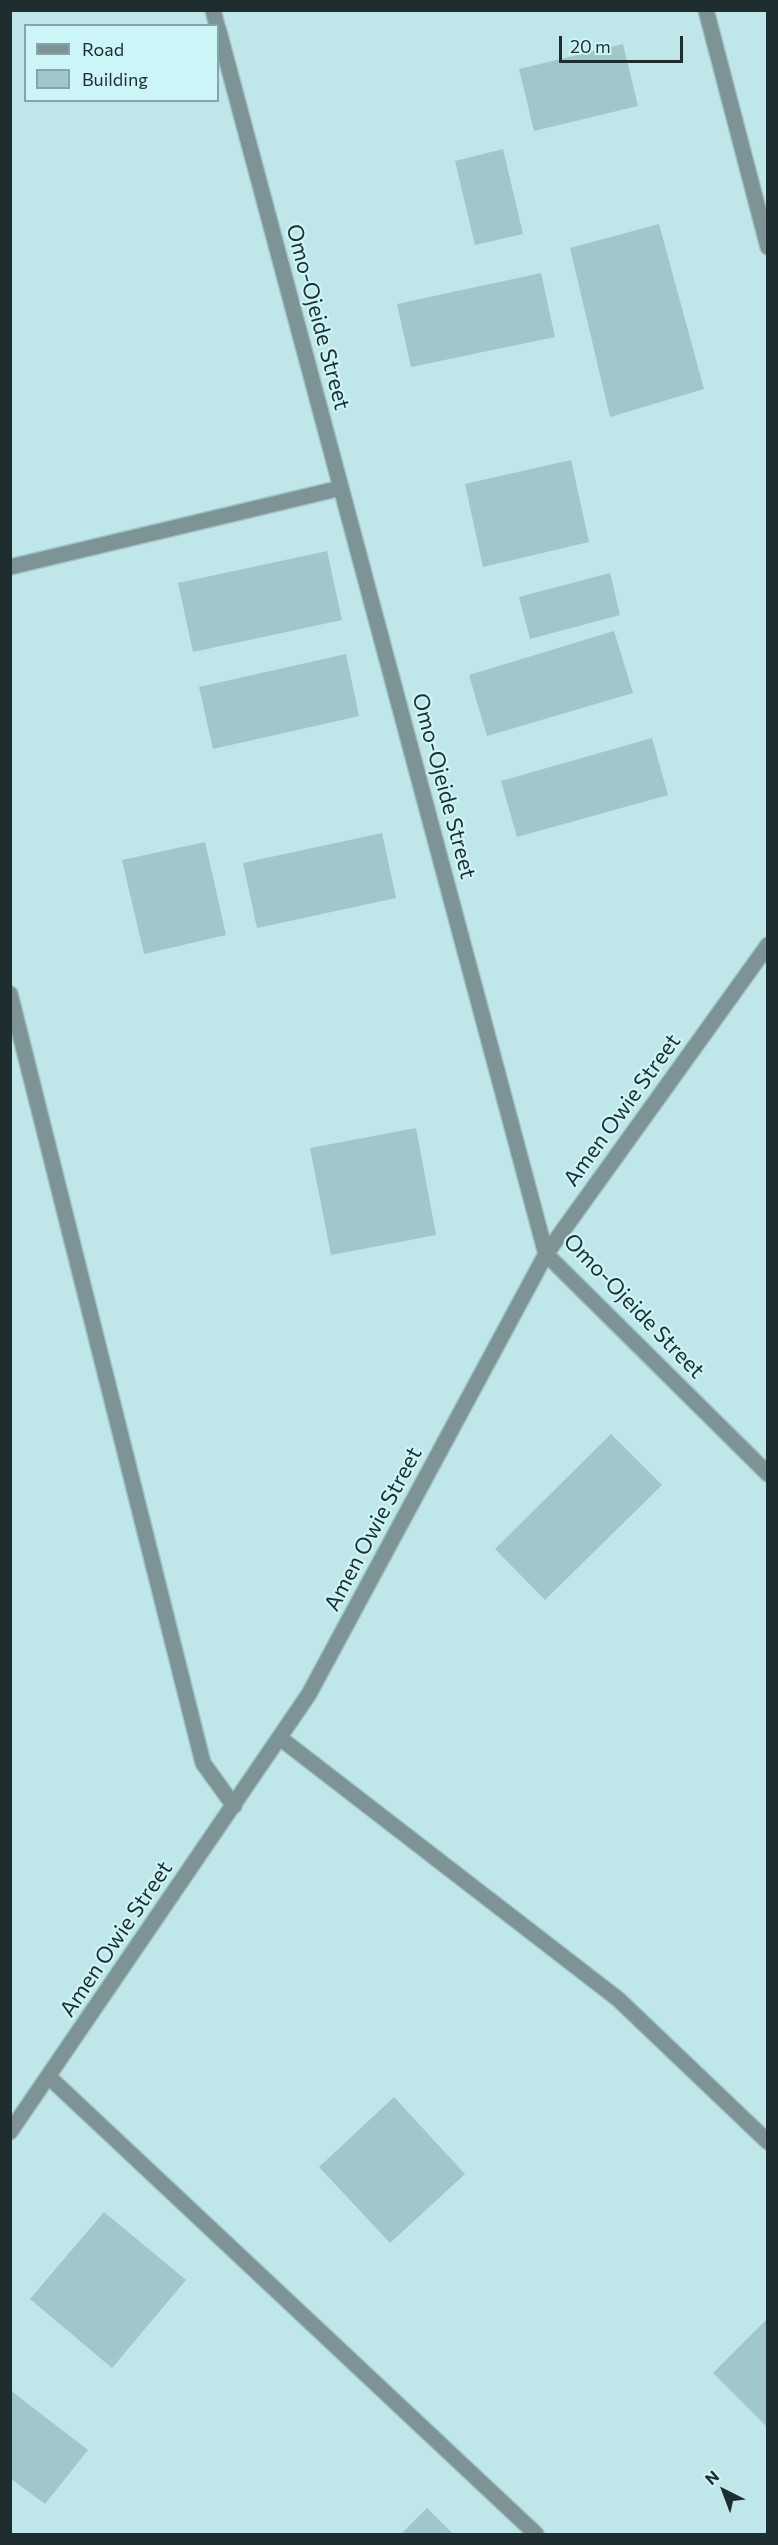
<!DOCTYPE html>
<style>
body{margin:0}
#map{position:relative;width:778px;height:2545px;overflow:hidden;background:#bfe7ea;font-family:Commissioner,sans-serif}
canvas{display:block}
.frame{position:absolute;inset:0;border:12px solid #1e2d2f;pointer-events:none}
.legend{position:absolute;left:24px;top:24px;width:195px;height:78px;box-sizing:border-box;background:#ccf5f8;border:2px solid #86a5a8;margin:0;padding:8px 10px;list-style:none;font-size:18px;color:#1e2d2f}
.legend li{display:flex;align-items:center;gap:12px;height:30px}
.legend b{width:30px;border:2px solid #86a5a8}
.north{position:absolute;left:694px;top:2461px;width:60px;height:60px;-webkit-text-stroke:4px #ccf5f8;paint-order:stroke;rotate:318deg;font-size:16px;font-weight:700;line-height:24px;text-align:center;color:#1e2d2f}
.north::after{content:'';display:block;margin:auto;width:21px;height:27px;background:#1e2d2f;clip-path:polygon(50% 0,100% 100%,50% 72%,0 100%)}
.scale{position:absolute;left:559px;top:36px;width:124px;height:27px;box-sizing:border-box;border:3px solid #1e2d2f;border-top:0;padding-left:8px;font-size:18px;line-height:21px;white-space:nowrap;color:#1e2d2f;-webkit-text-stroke:4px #ccf5f8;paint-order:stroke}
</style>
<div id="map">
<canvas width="778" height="2545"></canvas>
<div class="frame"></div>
<ul class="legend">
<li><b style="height:8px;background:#7d9395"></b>Road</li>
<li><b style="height:16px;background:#a0c7ca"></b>Building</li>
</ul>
<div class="north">N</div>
<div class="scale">20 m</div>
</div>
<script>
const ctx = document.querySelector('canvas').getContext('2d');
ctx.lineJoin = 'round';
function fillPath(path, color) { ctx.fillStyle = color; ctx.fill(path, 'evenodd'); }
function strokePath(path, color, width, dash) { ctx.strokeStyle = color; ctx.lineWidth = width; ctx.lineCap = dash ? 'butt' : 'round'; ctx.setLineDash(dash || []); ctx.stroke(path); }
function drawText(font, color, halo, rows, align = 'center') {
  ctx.font = font + ' Commissioner,sans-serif'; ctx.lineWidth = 4.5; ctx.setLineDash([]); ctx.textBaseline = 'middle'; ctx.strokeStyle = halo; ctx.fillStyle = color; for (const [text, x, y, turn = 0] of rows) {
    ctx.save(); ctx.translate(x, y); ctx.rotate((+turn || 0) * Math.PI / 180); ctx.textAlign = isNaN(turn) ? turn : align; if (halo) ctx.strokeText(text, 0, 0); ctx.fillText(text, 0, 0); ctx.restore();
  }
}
fillPath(new Path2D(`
 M623 44 638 106 534 131 519 69Z
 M503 149 523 234 475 245 455 161Z
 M659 224 704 389 610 417 570 248Z
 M541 273 555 337 411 367 397 304Z
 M571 460 589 542 483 567 465 484Z
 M327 551 342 620 193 652 178 583Z
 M610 573 620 615 530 639 519 597Z
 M614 631 633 693 487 736 469 675Z
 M346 654 359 716 213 749 199 687Z
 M652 738 668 795 517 837 501 781Z
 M382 833 396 898 257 928 243 863Z
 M205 842 226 935 144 954 122 860Z
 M416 1128 436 1235 331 1255 310 1148Z
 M611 1434 662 1485 545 1600 495 1549Z
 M394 2097 465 2174 390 2243 319 2167Z
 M104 2212 186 2280 112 2368 30 2299Z
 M768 2318V2428L713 2373Z
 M10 2390 88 2450 45 2504 10 2478Z
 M427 2508 453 2534H401Z`), '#a0c7ca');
const street = new Path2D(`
 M213 10 217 26
 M706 10 768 247
 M218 28 546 1254 768 1474
 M10 567 341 488
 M10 994 203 1763 234 1806
 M280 1738 618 1999 768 2142
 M49 2077 536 2534
 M10 2132 309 1694 546 1254 768 945`);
strokePath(street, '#9fc2c5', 18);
strokePath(street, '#7d9395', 15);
drawText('22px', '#1e2d2f', '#ccf5f8', [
 ["Omo-Ojeide Street",318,317,75],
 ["Omo-Ojeide Street",444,786,75],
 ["Amen Owie Street",622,1110,-54],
 ["Omo-Ojeide Street",634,1306,46],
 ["Amen Owie Street",373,1529,-62],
 ["Amen Owie Street",116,1939,-56]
]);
</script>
